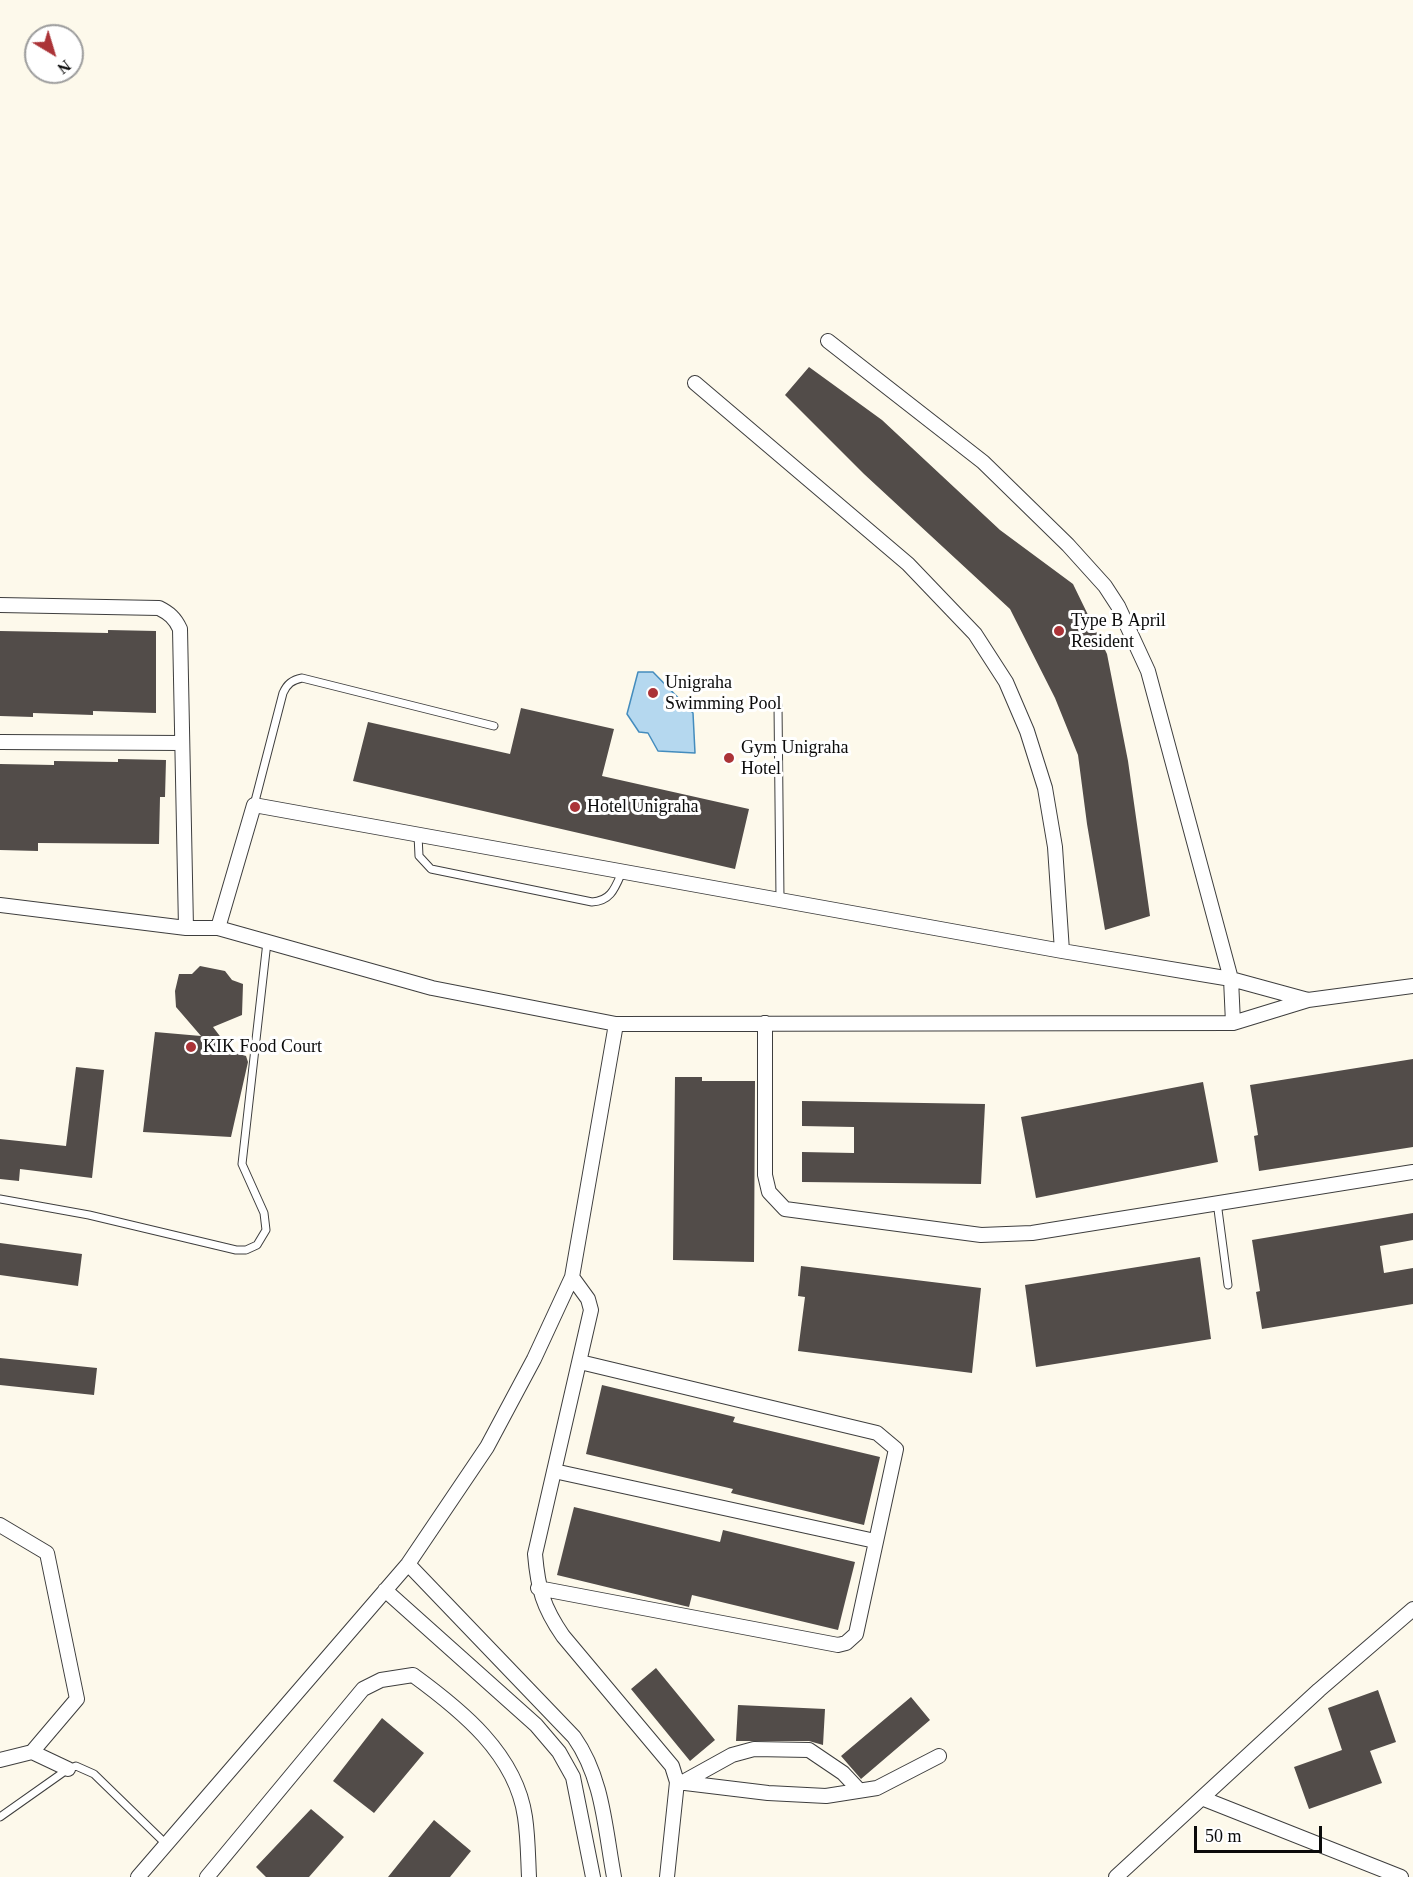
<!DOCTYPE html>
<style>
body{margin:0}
#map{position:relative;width:1413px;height:1877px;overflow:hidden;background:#fdf9eb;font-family:Georgia,serif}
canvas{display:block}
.north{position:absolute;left:24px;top:24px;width:60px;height:60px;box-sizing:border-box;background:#fff;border:2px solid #9d9d9d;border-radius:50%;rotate:142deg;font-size:16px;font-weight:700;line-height:24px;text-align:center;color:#0b0b0b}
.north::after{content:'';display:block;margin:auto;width:21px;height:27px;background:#ab3337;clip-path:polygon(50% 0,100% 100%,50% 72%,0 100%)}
.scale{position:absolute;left:1194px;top:1826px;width:128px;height:27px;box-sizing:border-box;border:3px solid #0b0b0b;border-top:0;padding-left:8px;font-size:18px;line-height:21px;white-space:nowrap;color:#0b0b0b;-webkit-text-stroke:4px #fff;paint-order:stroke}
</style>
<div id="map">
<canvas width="1413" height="1877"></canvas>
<div class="north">N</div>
<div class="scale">50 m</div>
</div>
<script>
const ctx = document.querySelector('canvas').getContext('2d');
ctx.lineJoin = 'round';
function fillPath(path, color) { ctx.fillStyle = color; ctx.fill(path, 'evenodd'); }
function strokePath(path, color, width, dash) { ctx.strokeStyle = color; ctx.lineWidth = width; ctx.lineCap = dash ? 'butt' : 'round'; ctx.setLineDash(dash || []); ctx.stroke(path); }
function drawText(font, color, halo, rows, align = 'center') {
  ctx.font = font + ' Georgia,serif'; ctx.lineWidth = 6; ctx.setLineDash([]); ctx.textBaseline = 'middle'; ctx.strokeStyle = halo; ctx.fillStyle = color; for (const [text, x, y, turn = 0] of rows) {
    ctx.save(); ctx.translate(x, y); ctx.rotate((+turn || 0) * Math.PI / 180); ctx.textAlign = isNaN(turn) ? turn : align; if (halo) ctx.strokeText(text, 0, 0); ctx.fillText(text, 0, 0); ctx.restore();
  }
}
const water = new Path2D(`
 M638 672H653L693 713 695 753 658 751 648 733 639 732 627 714Z`);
fillPath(water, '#b5d8ef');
strokePath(water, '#448cbd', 1.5);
fillPath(new Path2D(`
 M809 367 882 420 1000 530 1073 584 1107 654 1128 761 1150 916 1105 930 1087 824 1078 755 1055 698 1010 609 864 474 785 395Z
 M108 630 156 631V713L93 711V715L33 713V717L0 716V631L108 633Z
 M521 708 614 729 602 776 749 809 735 869 353 781 368 722 510 754Z
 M118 759 166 760 165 797H160L159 844 38 843V851L0 850V764L54 765V761L118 762Z
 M200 966 225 971 232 980 243 984 242 1015 213 1027 232 1052 246 1056 248 1062 231 1137 143 1132 155 1032 201 1036 176 1007 175 991 179 974H192Z
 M1413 1059V1147L1259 1171 1254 1136 1258 1135 1250 1085Z
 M76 1067 104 1070 92 1178 20 1169 19 1181 0 1179V1139L66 1146Z
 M675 1077H702V1081H755L754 1262 673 1260Z
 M1203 1082 1218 1162 1036 1198 1021 1117Z
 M802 1101 985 1104 981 1184 802 1182V1152L854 1153V1127L802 1126Z
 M1413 1213V1240L1380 1246 1384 1273 1413 1268V1304L1262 1329 1256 1292 1260 1291 1252 1240Z
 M0 1243 82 1254 78 1286 0 1275Z
 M1200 1257 1211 1339 1036 1367 1025 1285Z
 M801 1266 981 1288 972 1373 798 1351 805 1297 798 1296Z
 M0 1358 97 1368 94 1395 0 1385Z
 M602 1385 735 1417 733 1422 880 1457 864 1525 731 1493 733 1489 586 1454Z
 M574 1507 720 1542 723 1530 855 1562 838 1630 692 1595 689 1607 557 1575Z
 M656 1668 715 1740 690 1761 631 1689Z
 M1378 1690 1396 1742 1370 1751 1382 1783 1309 1809 1294 1767 1342 1750 1328 1708Z
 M911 1697 930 1720 861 1779 841 1756Z
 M738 1705 825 1709 823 1745 809 1741H736Z
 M382 1718 424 1753 374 1813 333 1781Z
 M311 1809 344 1837 309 1877H266L256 1867Z
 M434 1820 471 1851 450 1877H388Z`), '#524c49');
const service = new Path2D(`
 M778 705 780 899
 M254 805 283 693C287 684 292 680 302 678L494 726
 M418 835 419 856 431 869 592 902C611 901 615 888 622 872
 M0 1199 89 1215 236 1250H246L257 1245 266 1230 264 1213 242 1164 267 942
 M1217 1202 1228 1285
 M0 1817 68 1769 76 1766 94 1774 166 1844`);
const minor = new Path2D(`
 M828 341 983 462 1068 545 1105 586 1118 606 1148 671 1231 979 1233 1023
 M695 383 908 564 975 634 1006 682 1027 731 1045 788 1055 847 1062 951
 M0 605 159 608C169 613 175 618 180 629L186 928
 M0 742 182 743
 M0 905 186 928H218L432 988 616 1024 1233 1023 1308 1000 1413 986
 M218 928 254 805 1062 951 1231 979 1308 1000
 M765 1023V1175L769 1192 785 1209 981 1235 1032 1233 1413 1172
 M572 1277 588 1299 591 1310 535 1554C538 1589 543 1607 563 1636L672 1766 677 1782 667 1877
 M554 1471 875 1541
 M0 1525 47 1553 77 1699 32 1752 0 1760
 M408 1564 574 1737C603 1778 605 1829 614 1877
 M538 1588 838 1645 846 1643 856 1634 896 1449 877 1433 580 1362
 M385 1590 536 1725 559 1752 573 1777 593 1877
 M32 1752 68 1769
 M685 1781 732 1755 754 1749 809 1750 843 1773 859 1790
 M677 1782 768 1793 826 1796 877 1788 939 1756
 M1204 1799 1401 1877
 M138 1877 408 1564 487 1447 534 1359 572 1277 616 1024
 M207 1877 363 1689 381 1680 413 1675C461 1710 516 1754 525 1817 528 1837 528 1857 529 1877
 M1116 1877 1319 1690 1413 1609`);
strokePath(service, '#3e3e3e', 9);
strokePath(minor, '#3e3e3e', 16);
strokePath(service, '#fff', 7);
strokePath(minor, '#fff', 14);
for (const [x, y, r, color] of [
 [1059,631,6,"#ab3337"],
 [653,693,6,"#ab3337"],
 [729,758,6,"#ab3337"],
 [575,807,6,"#ab3337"],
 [191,1047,6,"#ab3337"]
]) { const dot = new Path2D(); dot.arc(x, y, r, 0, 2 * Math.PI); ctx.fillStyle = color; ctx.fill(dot); strokePath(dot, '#fff', 2); }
drawText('18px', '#0b0b0b', '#fff', [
 ["Type B April",1071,621],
 ["Resident",1071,642],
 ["Unigraha",665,683],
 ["Swimming Pool",665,704],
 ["Gym Unigraha",741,748],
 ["Hotel",741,769],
 ["Hotel Unigraha",587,807],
 ["KIK Food Court",203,1047]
], 'left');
</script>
